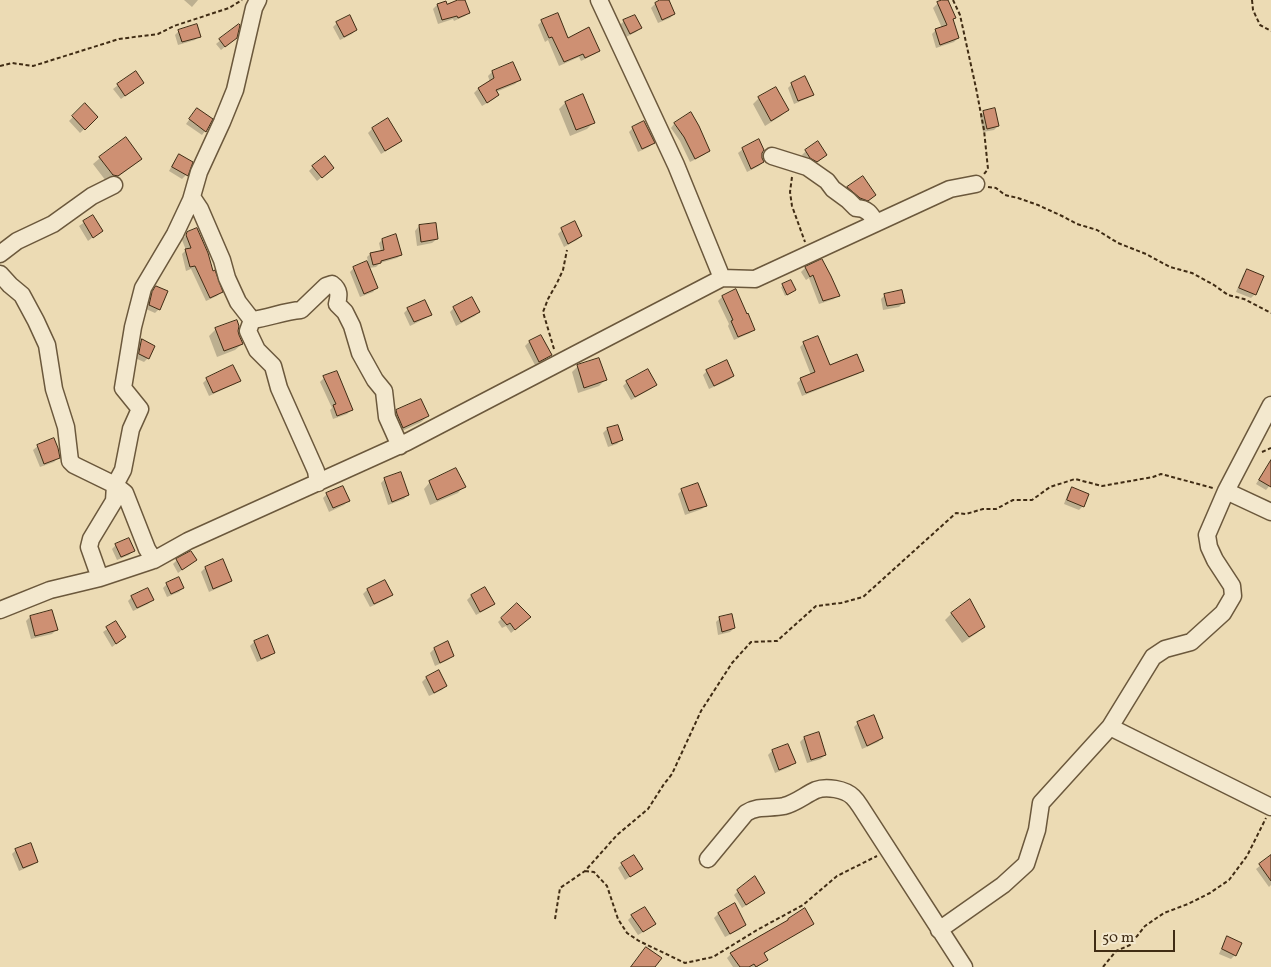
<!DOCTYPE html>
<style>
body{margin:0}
#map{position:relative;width:1271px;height:967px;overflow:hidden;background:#ecdbb4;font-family:Vollkorn,serif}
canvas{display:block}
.scale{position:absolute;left:1094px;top:930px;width:81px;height:22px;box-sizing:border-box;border:2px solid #402c14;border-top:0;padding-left:6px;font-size:15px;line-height:18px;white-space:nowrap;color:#402c14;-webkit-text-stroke:4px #f3e8ce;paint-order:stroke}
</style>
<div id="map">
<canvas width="1271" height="967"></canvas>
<div class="scale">50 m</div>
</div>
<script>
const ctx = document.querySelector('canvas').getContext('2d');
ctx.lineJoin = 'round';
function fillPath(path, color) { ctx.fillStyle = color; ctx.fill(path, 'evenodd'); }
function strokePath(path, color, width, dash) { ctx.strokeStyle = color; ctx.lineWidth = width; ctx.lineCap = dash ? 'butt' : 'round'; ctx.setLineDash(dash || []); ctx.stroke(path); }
fillPath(new Path2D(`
 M184 0H198L192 7Z
 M461 0H463L469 12 465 16 454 21 453 19 438 24 433 9 437 5 447 6Z
 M663 0H667L674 14 670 18 658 23 651 8 655 4Z
 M946 0H947L955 18 952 21 958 38 954 42 936 48 932 34 936 30 942 28 933 8 937 4Z
 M542 21 568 39 599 50 595 54 581 61 579 57 559 66 548 40 545 42 538 25Z
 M624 21 640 28 636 32 626 37 620 25Z
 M337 23 356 30 352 34 340 40 333 27Z
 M238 26 231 42 221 50 216 44Z
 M179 31 199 36 195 40 178 45 175 35Z
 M513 64 519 80 515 84 496 92 498 95 494 99 482 106 474 93 478 89 490 82 488 76 492 72Z
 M135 72 143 83 121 99 113 89Z
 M792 84 812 94 808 98 794 104 788 88Z
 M759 98 787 110 781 116 765 126 753 104Z
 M565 103 593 123 587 129 570 136 559 109Z
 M85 105 97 117 80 133 69 121Z
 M197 109 205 131 202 135 186 124Z
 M984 112 998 126 994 130 983 132 980 116Z
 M388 120 400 141 396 145 381 154 368 133 372 129Z
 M674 124 708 151 704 155 690 162 680 141 671 128Z
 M633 128 653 143 649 147 638 152 629 132Z
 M743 149 763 162 759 166 747 172 738 153Z
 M806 151 821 159 812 165 806 161 802 155Z
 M179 156 191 163 186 175 182 179 169 171 175 160Z
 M100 158 141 159 134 165 111 182 106 181 93 164Z
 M313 167 328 172 317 181 309 171Z
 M863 178 870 199 863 204 844 192Z
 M92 217 101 231 88 241 79 226Z
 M434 224 437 239 432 243 417 246 415 231 419 226Z
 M562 230 581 236 577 240 564 247 558 234Z
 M188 233 212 273 221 292 217 296 206 301 191 269 186 271 182 254 186 250 182 240Z
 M382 240 401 255 397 258 380 263 376 267 369 268 377 287 373 292 360 297 350 272 354 268 368 262 367 257 370 254 381 252 379 243Z
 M821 261 838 295 834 299 819 304 809 278 806 280 801 272 805 268Z
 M1247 271 1255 294 1251 298 1236 292 1243 275Z
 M791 282 795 290 785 296 781 287Z
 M156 287 159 309 155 313 146 309 149 297Z
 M736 291 754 329 750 333 734 340 728 326 729 324 718 301 722 297Z
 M885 295 903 303 899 307 883 310 881 299Z
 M454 308 479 312 475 316 456 326 450 312Z
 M408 309 430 314 426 318 410 326 404 313Z
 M216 329 242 344 235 350 217 357 209 336Z
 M541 336 550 355 546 359 535 365 525 346 529 342Z
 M142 340 148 358 144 362 135 358 138 344Z
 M804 343 829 367 862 370 858 374 802 396 797 383 801 379 811 375 800 347Z
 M578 366 605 380 599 386 578 393 572 372Z
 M648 370 656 385 651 389 631 400 623 386 627 382Z
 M707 371 733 376 729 380 709 389 703 375Z
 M324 378 351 410 347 414 333 419 330 410 332 408 320 382Z
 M207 379 239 380 235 384 209 396 203 383Z
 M397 411 428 416 421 422 396 434 390 418Z
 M617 426 621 440 617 444 608 447 603 433 607 429Z
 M38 446 58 458 54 462 40 467 33 450Z
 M1267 469 1271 471V484L1266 490 1256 484 1263 473Z
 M385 479 408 494 404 499 388 505 381 483Z
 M430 482 464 486 458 493 430 505 424 489Z
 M1072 489 1083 506 1079 510 1064 504 1068 493Z
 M682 490 706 505 702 509 685 515 678 494Z
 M327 494 348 501 344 505 329 512 323 498Z
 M116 545 133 551 129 555 117 560 112 549Z
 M177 560H195L178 573 173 564Z
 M205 568 231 580 227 584 209 592 201 572Z
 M385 581 391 595 387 599 370 607 363 594 367 590Z
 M167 584 183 588 179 592 167 597 163 588Z
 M471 596 493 604 489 608 476 615 467 600Z
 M132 597 152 600 148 604 133 611 128 601Z
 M969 601 983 626 977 633 962 643 945 620 951 614Z
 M517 604 525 621 511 633 506 626 502 628 498 622Z
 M51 612 56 630 52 634 31 639 26 621 30 617Z
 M720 618 734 628 730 632 718 635 716 622Z
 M116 623 125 637 112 647 103 632Z
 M267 637 273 653 269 657 257 662 250 646 254 642Z
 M448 643 452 656 448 660 435 666 430 653 434 649Z
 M439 671 446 686 442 690 429 696 422 682 426 678Z
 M858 723 882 738 878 742 862 749 854 727Z
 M818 734 825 755 821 759 807 763 800 742 804 738Z
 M772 751 794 762 790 767 775 773 768 755Z
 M16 850 37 861 33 865 19 871 12 854Z
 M1271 857V885L1269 887 1256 869Z
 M622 864 637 872 625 880 618 868Z
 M738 891 759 897 742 908 734 895Z
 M735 905 745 924 741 929 725 937 714 918 718 914Z
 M632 916 654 924 650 928 638 935 628 920Z
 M812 923 808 927 763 954 767 960 757 967H733L727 958 731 954 784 924Z
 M1228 938 1235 955 1231 959 1219 954 1224 942Z`), '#0003');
const building = new Path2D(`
 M458 0H465L470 13 458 18 457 16 442 20 437 4 446 1 447 4Z
 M660 0H669L675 14 662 20 655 3Z
 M942 0H948L956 18 953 19 959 38 940 45 935 29 947 25 937 2Z
 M558 13 568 38 589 27 600 51 585 58 583 54 564 62 552 37 549 38 541 20Z
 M350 15 357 30 344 37 336 22Z
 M635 15 642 28 630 34 623 20Z
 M197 24 201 37 182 42 178 30Z
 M239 24 240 25 237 38 225 47 219 39Z
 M513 62 521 80 496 90 499 95 487 103 478 88 494 78 492 71Z
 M136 71 144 83 125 96 117 84Z
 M805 76 814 95 798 101 791 83Z
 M776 87 789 110 771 121 758 97Z
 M583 94 595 123 576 130 565 102Z
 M85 103 98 117 85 130 72 116Z
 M197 108 213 119 206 132 189 119Z
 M995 108 999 126 987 129 983 111Z
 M691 112 699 126 710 151 695 159 684 137 674 123Z
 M388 118 402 141 385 151 372 128Z
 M644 121 655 143 642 149 632 127Z
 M126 137 142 159 118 176 113 175 99 157Z
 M759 139 764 150 762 153V158L764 162 751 169 742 148Z
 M818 141 827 155 817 162 810 158 805 150Z
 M179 154 193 162 188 176 172 167Z
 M325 156 334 168 322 178 312 166Z
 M863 176 876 195 868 201 860 198 847 187Z
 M93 215 103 231 93 238 83 221Z
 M575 221 582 236 568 244 561 228Z
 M436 223 438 239 421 242 419 225Z
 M197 228 208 253 213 271 215 270 223 292 210 298 195 266 190 267 185 249 191 248 186 235 187 232Z
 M396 234 402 255 381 261V263L373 265 370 253 384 250 382 239Z
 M822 259 831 276 840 296 823 301 813 275 810 277 805 267Z
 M367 261 378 288 364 294 353 267Z
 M1247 269 1264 276 1256 295 1239 288Z
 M791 280 796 290 787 295 782 284Z
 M156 286 168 291 160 310 149 305 152 292Z
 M736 289 747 314 748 313 755 330 738 337 731 321 733 320 722 296Z
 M902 290 905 303 887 306 884 294Z
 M472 297 480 312 461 322 453 307Z
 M425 300 432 315 414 322 407 308Z
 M237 320 239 326 238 331 239 335 243 344 224 351 215 328Z
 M541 335 552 355 539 362 529 341Z
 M818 336 830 365 857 354 864 371 806 393 800 378 815 372 803 342Z
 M142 339 155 346 149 359 139 354Z
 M599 358 607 380 584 388 577 365Z
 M727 360 734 376 714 386 706 370Z
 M233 365 241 381 213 393 206 378Z
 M648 369 657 385 635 397 626 381Z
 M337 371 353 410 337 416 333 405 336 404 323 376Z
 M421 399 429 416 403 428 397 414 396 410Z
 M618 425 623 440 612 444 607 428Z
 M54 438 58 448 60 458 44 464 37 445Z
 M1271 460V487L1259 480Z
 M456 468 466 487 437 500 429 481Z
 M401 472 409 495 392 502 384 478Z
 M698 483 707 506 689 511 681 489Z
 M343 486 350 501 333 508 326 493Z
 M1072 487 1089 494 1084 507 1067 500Z
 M129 538 135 551 121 557 115 544Z
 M191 551 197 560 182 570 176 559Z
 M223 559 232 581 213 589 205 567Z
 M179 577 184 588 171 594 166 583Z
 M385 580 393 595 374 604 367 589Z
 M485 587 495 604 480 612 471 595Z
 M148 588 154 600 137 608 131 596Z
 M970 599 985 627 969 637 951 613Z
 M517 603 531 617 515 630 510 623 507 625 501 618Z
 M52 610 58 630 35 636 30 616Z
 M732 614 735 628 722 632 719 617Z
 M116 621 126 637 116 644 106 627Z
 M268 635 275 653 261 659 254 641Z
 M448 641 454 656 440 663 434 648Z
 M439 670 447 686 434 693 426 677Z
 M874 715 883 738 867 746 857 722Z
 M819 732 826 755 811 760 804 737Z
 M788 744 796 763 779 770 772 750Z
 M31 843 38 862 23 868 15 849Z
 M634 855 643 869 630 877 621 863Z
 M1271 855V881L1259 864Z
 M755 876 765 893 746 905 737 890Z
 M735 903 746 925 730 934 718 913Z
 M645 907 656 924 643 932 631 915Z
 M805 908 814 924 764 953 768 960 756 967 754 964 749 967H740L730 953 788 920V919Z
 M1227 936 1242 943 1236 956 1222 949Z
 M646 947 662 958 655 967H631Z`);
fillPath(building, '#ce9073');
strokePath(building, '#402c14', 1);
const minor = new Path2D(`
 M599 0 676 165 722 278
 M772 156 807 167 827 181 833 189 848 200 856 208C867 208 871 214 876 223
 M192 197 200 209 222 260 227 278 238 302 252 320 248 331 257 350 273 366 279 388 316 471 318 483
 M0 254 17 241 53 224 92 196 114 185
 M0 274 10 285 22 295 36 321 47 345 54 389 66 427 70 461 74 465 115 485 125 493 147 549 154 560
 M252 320C269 318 284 311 301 310L326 286 332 284C340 290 339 296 337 304L345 312 352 326 360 353 375 380 384 391 387 417 400 446
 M1226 491 1271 512
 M100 578 89 547 91 539 114 501 115 485 123 470 131 429 140 409 123 388 133 327 143 288 175 234 191 200 199 172 222 122 235 90 254 8 258 0
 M0 610 50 590 100 578 154 560 188 541 407 442 722 278 755 279 950 189 976 184
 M1110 727 1271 807
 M708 859 746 813C759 805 770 809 784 806 796 803 805 795 816 790 826 786 845 789 853 797 856 800 858 803 860 806L964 967
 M939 930 1003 885 1026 864 1037 830 1041 803 1110 727 1153 657 1165 649 1191 642 1223 613 1233 596 1232 586 1215 560 1209 547 1207 535 1226 491 1271 405`);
strokePath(minor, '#6b583c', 19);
strokePath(new Path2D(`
 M953 0 960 15 976 88 984 130 988 169 984 174
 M1252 0 1253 10 1260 25 1271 31
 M0 66 12 63 33 66 119 39 158 34 174 26 229 8 242 0
 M792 177 790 192 792 206 805 242
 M988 187 996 188 1005 195 1018 198 1038 205 1062 216 1077 224 1097 230 1118 243 1146 254 1170 267 1192 273 1214 285 1228 295 1244 299 1271 313
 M554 349 543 312 548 299 557 283 563 270 567 250
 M1262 452 1271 448
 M585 871 594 872 607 886 618 919 627 933 639 941 685 963 713 957 757 930 803 905 837 876 877 856
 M555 919 560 888 585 871 617 835 648 809 664 784 672 774 701 711 732 663 751 642 777 641 816 606 841 603 863 597 956 513 966 514 983 509H996L1013 500H1032L1050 487 1075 479 1102 486 1153 477 1161 474 1213 488
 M1103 967 1116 951 1130 945 1145 926 1164 913 1188 904 1210 893 1229 880 1247 856 1266 818`), '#402c14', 2, [4, 2.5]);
strokePath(minor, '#f3e8ce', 16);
</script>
